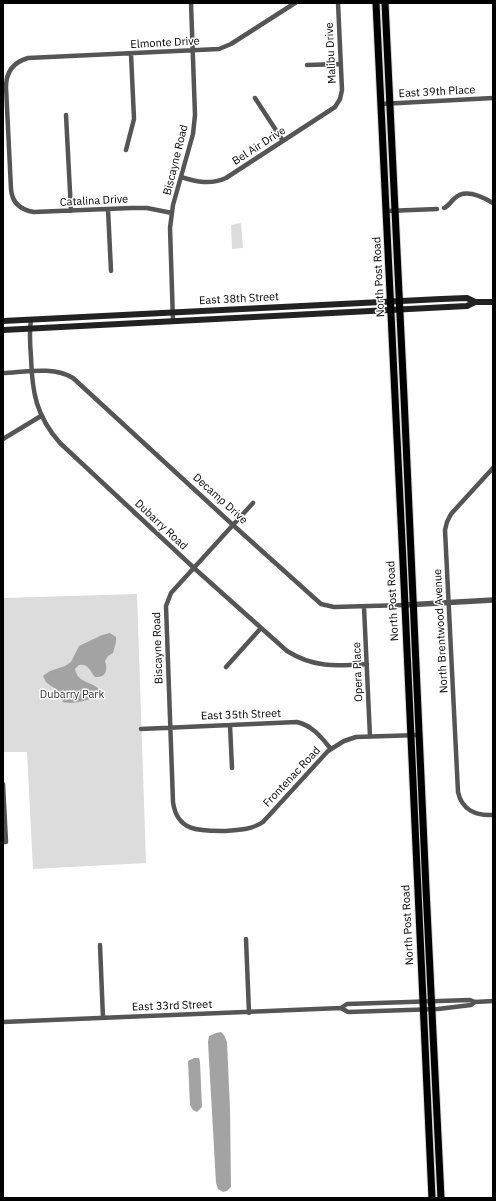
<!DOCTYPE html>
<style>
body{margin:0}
#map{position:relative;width:496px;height:1201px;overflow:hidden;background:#fff;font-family:"IBM Plex Sans",sans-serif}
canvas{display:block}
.frame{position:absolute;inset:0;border:4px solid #000;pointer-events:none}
</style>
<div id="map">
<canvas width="496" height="1201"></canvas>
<div class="frame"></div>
</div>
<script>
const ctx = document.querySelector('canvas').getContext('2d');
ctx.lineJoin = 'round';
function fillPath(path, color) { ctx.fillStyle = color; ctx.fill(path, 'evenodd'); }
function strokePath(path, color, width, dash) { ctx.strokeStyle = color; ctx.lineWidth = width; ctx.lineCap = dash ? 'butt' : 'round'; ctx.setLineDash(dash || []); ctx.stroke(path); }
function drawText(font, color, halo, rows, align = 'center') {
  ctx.font = font + ' "IBM Plex Sans",sans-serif'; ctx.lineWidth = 3; ctx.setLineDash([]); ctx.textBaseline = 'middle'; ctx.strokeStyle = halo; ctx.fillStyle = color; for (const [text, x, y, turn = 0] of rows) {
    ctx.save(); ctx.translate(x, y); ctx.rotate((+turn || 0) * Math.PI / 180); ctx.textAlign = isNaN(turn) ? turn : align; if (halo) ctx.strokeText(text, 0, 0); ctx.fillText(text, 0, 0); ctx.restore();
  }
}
fillPath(new Path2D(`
 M241 223 243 248 232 249 231 225Z
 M137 594 146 863 33 869 27 752H3V598Z`), '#dcdcdc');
fillPath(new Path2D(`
 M110 633 116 637V642L113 653 108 656 105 661C108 670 106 678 95 677 90 671 88 663 79 665L75 669C78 684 92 681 100 690L99 695C91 700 71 705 63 702 62 689 53 689 46 682 45 680 44 678 43 676L50 671 65 666 71 662 79 646 102 635Z
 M221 1032 224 1035 227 1042 230 1109 231 1187 227 1191 223 1192 218 1189 216 1183 208 1042 209 1036 216 1033Z
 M194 1058H199L200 1062 202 1107 197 1112 193 1110 190 1105 188 1061Z`), '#a3a3a3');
const primary = new Path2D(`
 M376 3C397 401 413 800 432 1198
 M385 3 404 397 426 889 441 1198`);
strokePath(primary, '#dbdbdb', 9);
strokePath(new Path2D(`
 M307 65 341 64
 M255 98 283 141
 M381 104 493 98
 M66 115 71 211
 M126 150 134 119 131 54
 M181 177C197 182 210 185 226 178L335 107 340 99 342 90 338 3
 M444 208C449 206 451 201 455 198 465 188 483 197 493 203
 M108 209 111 271
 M387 211 437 209
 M172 213 147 208H131L34 212C21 210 12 203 11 189L6 87C6 72 14 62 28 58L219 49 231 44 295 3
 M31 320C29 332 30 345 31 357 32 392 36 416 60 443L194 568 287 651C314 668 336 666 367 664
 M173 321 170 228 173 205 193 134 195 115 191 3
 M3 373C25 372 54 366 73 378L233 525 321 604 334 607 405 605
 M3 439 41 416
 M493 468 451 514 447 522 445 530 458 792C462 810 476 816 493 815
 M253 503 171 593 166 606 173 802C177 832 200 831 224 831 239 830 251 830 263 822L328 751 344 741 356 737 419 735
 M364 607 370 737
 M226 667 261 628
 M230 725 232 768
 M141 729 297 722C313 726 321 737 331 749
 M3 784 6 842H3
 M246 939 249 1013
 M100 945 103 1018
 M341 1008 348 1012 438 1009 471 1005 475 1002
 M3 1022 341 1008 347 1004 470 1000 475 1002 493 1001`), '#555', 4.5);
strokePath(new Path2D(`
 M405 605 493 600`), '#555', 5.5);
strokePath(new Path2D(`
 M3 321 441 299 467 298 475 302
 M3 330 467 306 475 302H493`), '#222', 6);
strokePath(primary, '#000', 7);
drawText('11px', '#000', '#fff', [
 ["Elmonte Drive",165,43,-3],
 ["Malibu Drive",331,53,-93],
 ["East 39th Place",437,92,-3],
 ["Bel Air Drive",259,146,-33],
 ["Biscayne Road",176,160,-76],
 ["Catalina Drive",94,201,-3],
 ["North Post Road",379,277,-93],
 ["East 38th Street",239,299,-3],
 ["Decamp Drive",220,499,42],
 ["Dubarry Road",161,525,43],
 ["North Post Road",393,601,-93],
 ["North Brentwood Avenue",441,631,-93],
 ["Biscayne Road",158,648,-92],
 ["Opera Place",358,672,-92],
 ["East 35th Street",241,715,-2],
 ["Frontenac Road",292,777,-47],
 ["North Post Road",408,925,-93],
 ["East 33rd Street",172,1006,-2]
]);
drawText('11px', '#333', '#fff', [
 ["Dubarry Park",72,695]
]);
</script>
